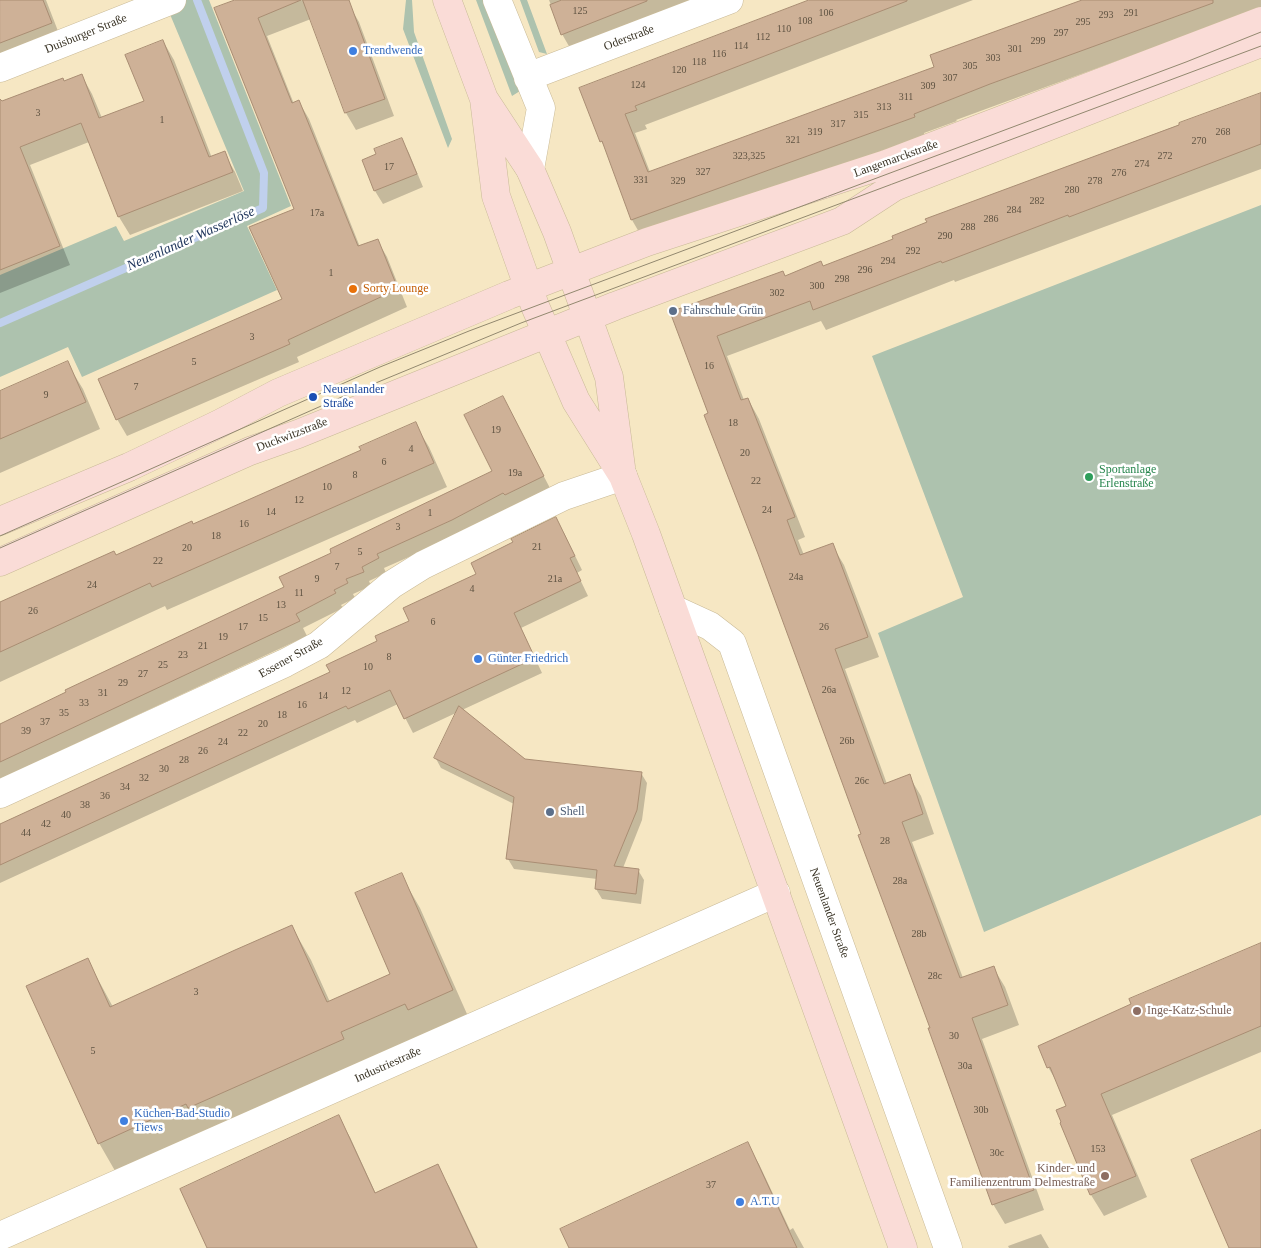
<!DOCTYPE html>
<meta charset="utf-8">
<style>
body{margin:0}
canvas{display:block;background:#f6e7c3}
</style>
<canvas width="1261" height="1248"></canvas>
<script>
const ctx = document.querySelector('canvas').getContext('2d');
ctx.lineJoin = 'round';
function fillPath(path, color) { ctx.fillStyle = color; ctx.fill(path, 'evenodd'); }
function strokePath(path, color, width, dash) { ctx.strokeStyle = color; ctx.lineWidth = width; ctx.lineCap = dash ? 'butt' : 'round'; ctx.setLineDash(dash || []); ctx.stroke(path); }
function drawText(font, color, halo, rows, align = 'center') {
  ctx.font = font + ' "Times New Roman",serif'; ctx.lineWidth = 5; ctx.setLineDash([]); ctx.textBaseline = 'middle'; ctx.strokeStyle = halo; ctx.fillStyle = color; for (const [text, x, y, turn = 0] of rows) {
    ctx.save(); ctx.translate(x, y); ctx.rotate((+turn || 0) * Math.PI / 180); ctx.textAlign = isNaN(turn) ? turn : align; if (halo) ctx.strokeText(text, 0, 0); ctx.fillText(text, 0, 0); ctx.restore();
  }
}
fillPath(new Path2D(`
 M164 0H209L291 206 247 226 277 290 82 377 68 347 0 377V275L116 226 124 241 244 191Z
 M406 0H412L414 32 452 139 448 148 403 29Z
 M476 0H488L520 91 512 96Z
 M520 0H527L547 54 539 52Z
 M1261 205V815L984 932 878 633 963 597 872 356Z`), '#adc2ae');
fillPath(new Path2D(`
 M0 0H46L63 44 0 58Z
 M239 0H339L349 5 359 22 394 116 356 130 346 113 311 19 267 36 294 104 299 102 309 119 360 247 377 240 387 257 407 307 297 357 299 362 127 436 117 419 283 300 296 210Z
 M549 0H717L574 55 562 34Z
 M813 0H973L645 125 647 129 635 133 650 172 936 68 1086 0H1261V8L956 120 957 121 924 133 925 136 643 239 632 220 608 152 601 141 581 89Z
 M163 41 174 60 212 158 224 153 235 172 243 191 130 235 119 217 89 142 30 165 70 265 0 293V103L82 76 92 94 102 118 145 102Z
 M1261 94V169L955 282 954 280 826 330 821 321 727 356 744 400 748 399 759 419 805 537 798 540 804 555 832 545 844 565 867 625 879 657 845 669 887 784 909 776 921 796 934 834 912 842 963 978 993 967 1005 987 1019 1025 982 1039 1044 1210 1005 1224 993 1204 863 835 672 313 785 277 823 267 895 239 928 223 927 219Z
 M402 140 409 153 423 187 383 204 375 191 378 155Z
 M67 363 83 389 100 429 0 473V392Z
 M510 412 551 490 461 534 384 568 386 573 369 581 371 586 353 594 355 598 341 605 343 608 303 628 307 636 0 779V725L286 588 333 553 494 471Z
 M415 424 429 447 447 487 167 610 165 606 0 682V604L193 525 362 450Z
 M564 533 582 570 577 573 588 596 521 628 542 673 462 710 525 761 641 773 647 783 642 820 623 868 638 870 644 880 641 904 602 899 596 889 597 879 514 869 508 859 514 804 441 768 435 757 458 712 413 733 398 704 357 723 355 720 0 883V826L331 673 410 621Z
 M401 875 420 908 471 1023 118 1176 99 1143 87 959 113 1007 292 927 311 960 330 1002 392 974Z
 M1261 944V1052L1112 1115 1147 1197 1104 1216 1091 1195 1061 1124 1068 1107 1059 1086 1048 1067Z
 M338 1117 350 1137 376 1194 437 1166 449 1186 478 1248H209Z
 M747 1144 759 1164 790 1230 793 1228 804 1248H571Z
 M1041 1234 1049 1248H1009L1008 1246Z`), '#0003');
strokePath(new Path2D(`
 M0 323 263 208 264 173 197 0`), '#c0d0ed', 8);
const building = new Path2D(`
 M0 0H43L52 23 0 43Z
 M235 0H301L258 18 292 103 299 100 358 246 378 239 398 289 288 340 290 344 116 420 98 379 282 299 249 227 294 209 214 8Z
 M303 0H349L385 99 345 113Z
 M562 0H647V1L561 35 550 5Z
 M809 0H907V1L635 106 637 110 625 114 648 172 934 67 930 55 1082 0H1213V3L990 84 914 114 915 117 631 220 602 141 600 142 579 88Z
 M163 40 209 157 225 151 233 172 118 217 81 123 20 147 60 246 0 270V99L2 101 63 78 64 81 82 74 99 118 144 101 125 55Z
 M1261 93V144L1069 217 1068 215 942 263 941 261 813 310 810 301 717 336 741 400 748 398 795 517 787 520 800 555 833 543 856 604 868 637 835 649 884 784 910 774 923 814 902 822 960 978 994 966 1008 1005 972 1018 1034 1190 992 1205 928 1028H930L858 835 861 834 758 554 704 415 708 413 670 312 783 271 785 276 821 261 823 266 893 239 892 236 927 222 925 219 1179 125V123Z
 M402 138 417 174 374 191 362 160 376 154 374 149Z
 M68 361 86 402 0 439V391Z
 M503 396 544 476 505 495 503 493 452 520 377 554 379 558 362 567 364 572 346 579 348 583 334 590 336 593 296 614 300 621 0 762V724L66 692 65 690 284 587 279 577 331 553 330 549 492 471 464 415Z
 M416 422 434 463 152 587 150 583 0 652V602L114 551 116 555 192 521 193 524 223 511 361 450 359 447Z
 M556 517 575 556 570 558 581 581 514 613 535 658 404 719 390 690 348 709 346 706 0 865V824L330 672 326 665 377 641 375 636 409 621 403 608 476 574 471 563 513 542 511 539Z
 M459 706 525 759 642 772 637 810 614 866 639 869 636 894 595 889 597 870 506 859 514 797 434 758Z
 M402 873 453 990 408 1010 405 1004 341 1032 344 1039 188 1108 186 1104 98 1144 26 986 88 958 110 1007 235 950 292 925 327 1002 390 974 355 893Z
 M1261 943V1026L1101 1094 1136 1176 1090 1195 1060 1123 1061 1122 1056 1110 1066 1106 1050 1067 1047 1068 1038 1046 1131 1004 1129 999Z
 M339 1115 375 1193 438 1164 477 1248H207L180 1189Z
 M1261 1130V1248H1229L1191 1160Z
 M748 1142 797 1248H569L560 1229Z`);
fillPath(building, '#ceb197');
strokePath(building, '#a98d73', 1);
const street = new Path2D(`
 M497 0 541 108 530 169
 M0 68 172 0
 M528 78 538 73 729 0
 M673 609 710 626 732 643 948 1248
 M0 794 285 663 319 645 391 585 423 565 564 496 623 476
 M0 1236 776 893`);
const secondary = new Path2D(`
 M447 0 484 99 530 169 557 232 609 377 621 467
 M484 99 496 196 535 306 576 401 623 476 646 534 903 1248
 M0 521 129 467 219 424 278 393 509 295 647 242 886 164 1261 21
 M0 562 250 451 298 434 615 306 842 221 894 187 1261 43`);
strokePath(street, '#c9ba97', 29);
strokePath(secondary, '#c9ba97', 29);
strokePath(street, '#fff', 28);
strokePath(secondary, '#fadcd7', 28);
strokePath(new Path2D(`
 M0 536 380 367 469 331 1186 62 1261 32
 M0 548 337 399 521 323 1261 46`), '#92886f', 1);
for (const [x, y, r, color] of [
 [353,51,5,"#3f7fe0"],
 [353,289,5,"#e8710a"],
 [673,311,5,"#5c6f8a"],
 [313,397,5,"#1a4fb4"],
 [1089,477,5,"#2e9e5b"],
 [478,659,5,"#3f7fe0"],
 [550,812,5,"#5c6f8a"],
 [1137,1011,5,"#8d6e63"],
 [124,1121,5,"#3f7fe0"],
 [1105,1176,5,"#8d6e63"],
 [740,1202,5,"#3f7fe0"]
]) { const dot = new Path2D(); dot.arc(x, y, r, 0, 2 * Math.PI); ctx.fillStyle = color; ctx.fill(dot); strokePath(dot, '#fff', 2); }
drawText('10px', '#5f5342', null, [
 ["125",580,11],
 ["106",826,13],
 ["291",1131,13],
 ["293",1106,15],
 ["108",805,21],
 ["295",1083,22],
 ["110",784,29],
 ["297",1061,33],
 ["112",763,37],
 ["299",1038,41],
 ["114",741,46],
 ["301",1015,49],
 ["116",719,54],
 ["303",993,58],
 ["118",699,62],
 ["305",970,66],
 ["120",679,70],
 ["307",950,78],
 ["124",638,85],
 ["309",928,86],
 ["311",906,97],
 ["313",884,107],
 ["3",38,113],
 ["315",861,115],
 ["1",162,120],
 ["317",838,124],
 ["319",815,132],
 ["268",1223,132],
 ["321",793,140],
 ["270",1199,141],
 ["323,325",749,156],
 ["272",1165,156],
 ["274",1142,164],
 ["17",389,167],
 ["327",703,172],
 ["276",1119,173],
 ["331",641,180],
 ["329",678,181],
 ["278",1095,181],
 ["280",1072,190],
 ["282",1037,201],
 ["284",1014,210],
 ["17a",317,213],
 ["286",991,219],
 ["288",968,227],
 ["290",945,236],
 ["292",913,251],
 ["294",888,261],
 ["296",865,270],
 ["1",331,273],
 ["298",842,279],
 ["300",817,286],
 ["302",777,293],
 ["3",252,337],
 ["5",194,362],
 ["16",709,366],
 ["7",136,387],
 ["9",46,395],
 ["18",733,423],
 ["19",496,430],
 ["4",411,449],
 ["20",745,453],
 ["6",384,462],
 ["19a",515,473],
 ["8",355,475],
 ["22",756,481],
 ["10",327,487],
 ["12",299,500],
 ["24",767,510],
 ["14",271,512],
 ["1",430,513],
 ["16",244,524],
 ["3",398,527],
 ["18",216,536],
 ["21",537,547],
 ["20",187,548],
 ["5",360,552],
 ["22",158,561],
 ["7",337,567],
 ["24a",796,577],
 ["9",317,579],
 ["21a",555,579],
 ["24",92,585],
 ["4",472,589],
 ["11",299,593],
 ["13",281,605],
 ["26",33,611],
 ["15",263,618],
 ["6",433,622],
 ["17",243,627],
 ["26",824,627],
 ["19",223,637],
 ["21",203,646],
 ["23",183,655],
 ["8",389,657],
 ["25",163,665],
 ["10",368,667],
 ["27",143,674],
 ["29",123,683],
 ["26a",829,690],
 ["12",346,691],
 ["31",103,693],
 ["14",323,696],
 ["33",84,703],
 ["16",302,705],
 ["35",64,713],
 ["18",282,715],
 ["37",45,722],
 ["20",263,724],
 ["39",26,731],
 ["22",243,733],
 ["26b",847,741],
 ["24",223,742],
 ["26",203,751],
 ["28",184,760],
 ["30",164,769],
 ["32",144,778],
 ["26c",862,781],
 ["34",125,787],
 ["36",105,796],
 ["38",85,805],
 ["40",66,815],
 ["42",46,824],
 ["44",26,833],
 ["28",885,841],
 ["28a",900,881],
 ["28b",919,934],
 ["28c",935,976],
 ["3",196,992],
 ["30",954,1036],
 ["5",93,1051],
 ["30a",965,1066],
 ["30b",981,1110],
 ["153",1098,1149],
 ["30c",997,1153],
 ["37",711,1185]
]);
drawText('12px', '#3a3426', '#fff', [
 ["Duisburger Straße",86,34,-22],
 ["Oderstraße",629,38,-21],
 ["Langemarckstraße",896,159,-20],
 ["Duckwitzstraße",292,435,-21],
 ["Essener Straße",291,658,-29],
 ["Neuenlander Straße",829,913,70],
 ["Industriestraße",388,1065,-24]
]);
drawText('12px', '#366cbe', '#fff', [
 ["Trendwende",363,51],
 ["Günter Friedrich",488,659],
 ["Küchen-Bad-Studio",134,1114],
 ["Tiews",134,1128],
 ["A.T.U",750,1202]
], 'left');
drawText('12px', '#c56008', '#fff', [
 ["Sorty Lounge",363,289]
], 'left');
drawText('12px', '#4e5e75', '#fff', [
 ["Fahrschule Grün",683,311],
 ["Shell",560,812]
], 'left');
drawText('12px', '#164399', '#fff', [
 ["Neuenlander",323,390],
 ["Straße",323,404]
], 'left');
drawText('12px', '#27864d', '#fff', [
 ["Sportanlage",1099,470],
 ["Erlenstraße",1099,484]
], 'left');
drawText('12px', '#785e54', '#fff', [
 ["Inge-Katz-Schule",1147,1011],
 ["Kinder- und",1095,1169,"right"],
 ["Familienzentrum Delmestraße",1095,1183,"right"]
], 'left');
drawText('italic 14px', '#20365c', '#fff', [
 ["Neuenlander Wasserlöse",191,239,-24]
]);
</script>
